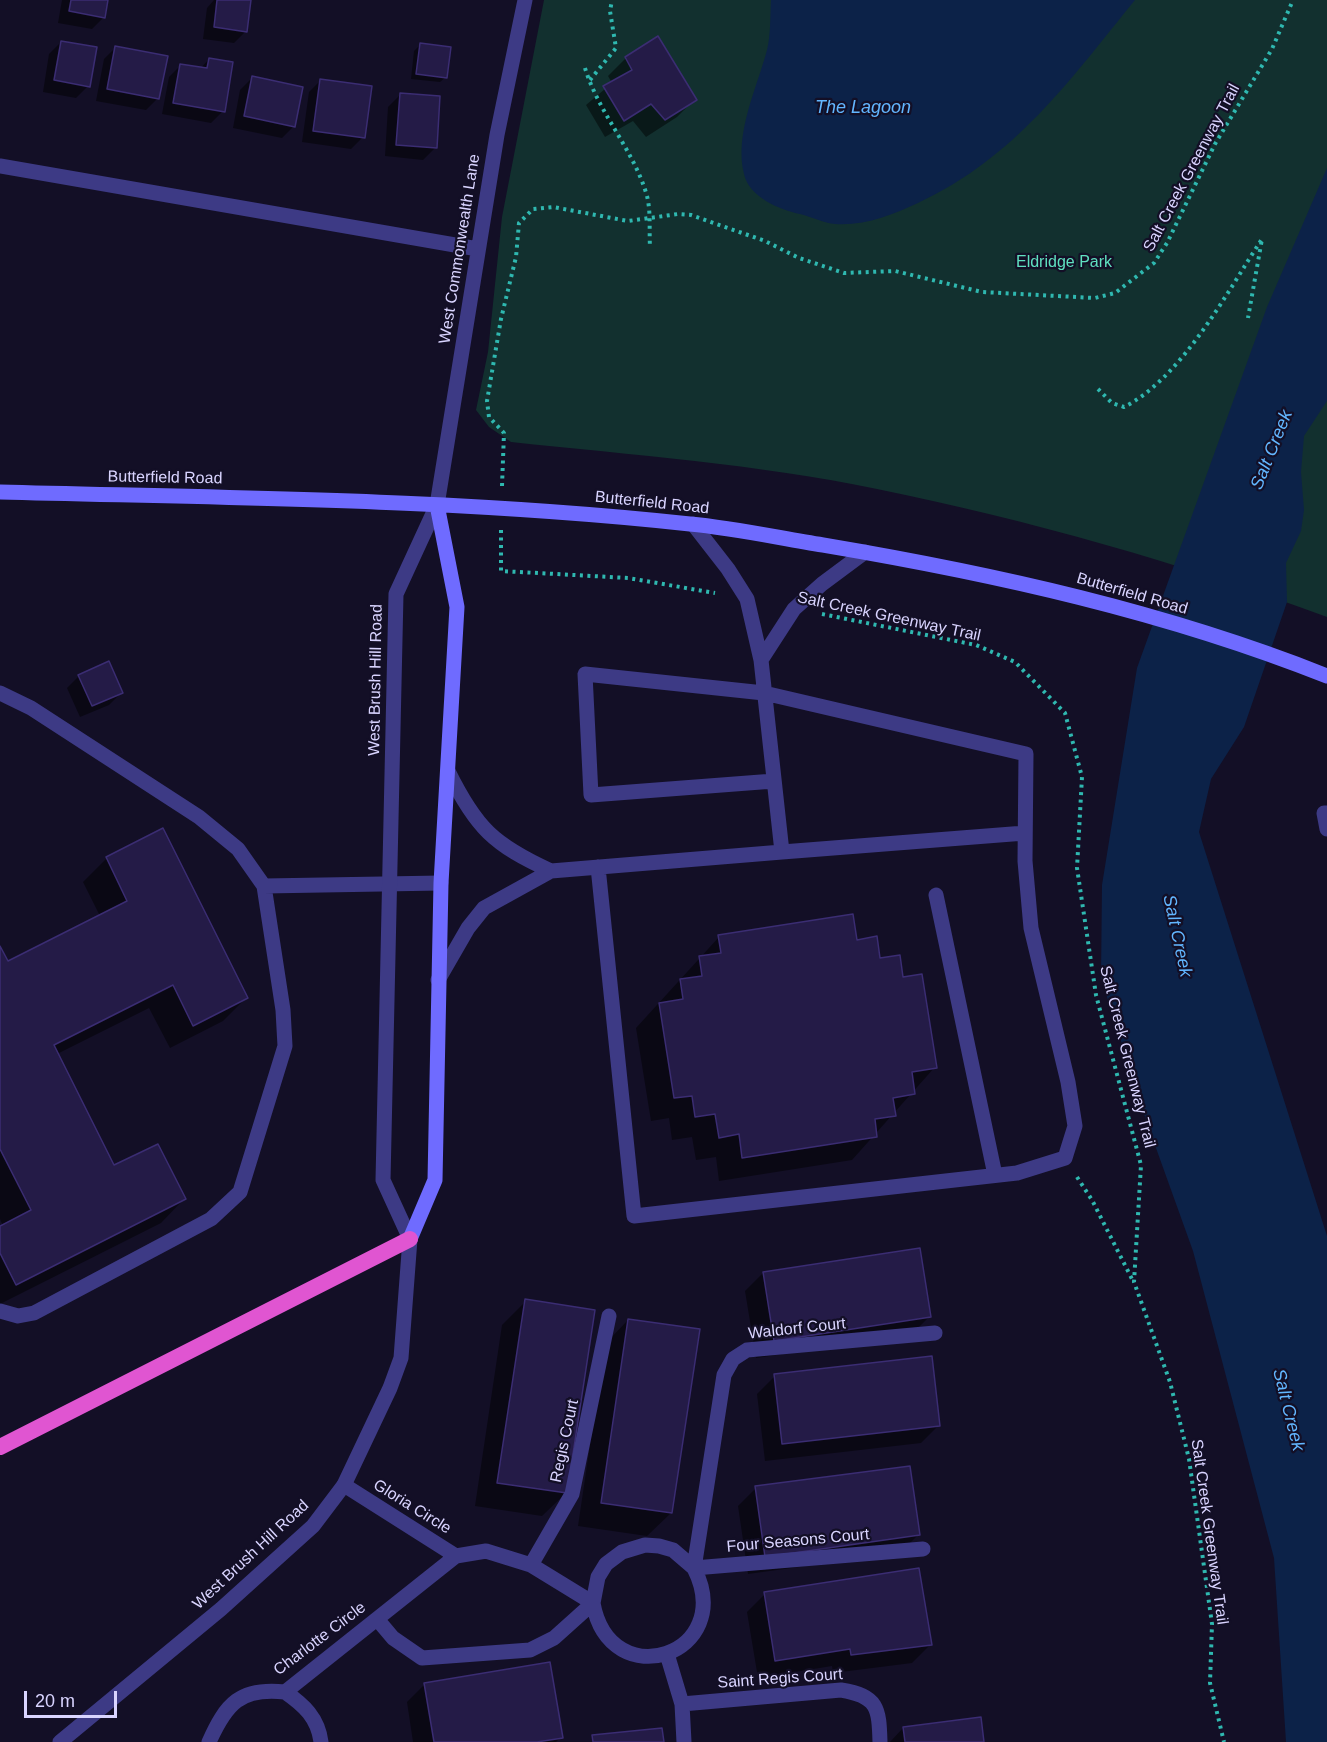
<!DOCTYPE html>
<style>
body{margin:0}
#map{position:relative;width:1327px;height:1742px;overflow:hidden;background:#130f26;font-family:Arial,sans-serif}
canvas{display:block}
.scale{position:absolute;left:24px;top:1691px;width:93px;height:27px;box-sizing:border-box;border:3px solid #d9d4ff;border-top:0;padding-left:8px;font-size:18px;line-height:21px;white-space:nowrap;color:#d9d4ff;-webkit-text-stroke:4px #130f26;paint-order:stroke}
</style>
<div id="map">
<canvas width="1327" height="1742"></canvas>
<div class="scale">20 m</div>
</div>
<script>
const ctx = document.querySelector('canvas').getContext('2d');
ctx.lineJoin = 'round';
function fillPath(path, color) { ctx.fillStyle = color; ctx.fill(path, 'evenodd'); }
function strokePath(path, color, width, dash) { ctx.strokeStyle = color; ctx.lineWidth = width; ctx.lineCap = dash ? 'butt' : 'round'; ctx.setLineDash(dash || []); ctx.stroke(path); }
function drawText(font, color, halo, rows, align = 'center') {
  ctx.font = font + ' Arial,sans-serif'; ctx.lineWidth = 4.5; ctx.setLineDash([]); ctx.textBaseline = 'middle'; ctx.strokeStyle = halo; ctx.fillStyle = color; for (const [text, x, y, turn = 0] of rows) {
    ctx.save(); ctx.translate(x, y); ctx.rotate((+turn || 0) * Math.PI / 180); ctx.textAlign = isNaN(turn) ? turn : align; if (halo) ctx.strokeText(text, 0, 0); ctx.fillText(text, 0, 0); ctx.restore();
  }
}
fillPath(new Path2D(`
 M544 0H1327V617C1181 563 1029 520 877 489 757 464 633 455 511 442L489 427 476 410 488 352 502 217Z`), '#12302f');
fillPath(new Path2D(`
 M771 0H1135C1069 81 1016 157 918 203 892 215 865 226 835 224 824 223 812 217 800 214 780 210 749 197 744 174 734 134 757 88 767 50 771 34 770 16 771 0Z
 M1327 168V401L1304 436 1301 472 1304 510 1301 531 1286 563 1287 602 1244 727 1211 779 1199 832 1327 1236V1742H1286L1274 1558 1193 1251 1147 1123 1101 978 1102 885 1137 668 1267 307Z`), '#0c2248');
fillPath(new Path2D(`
 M62 0H107L104 17 92 29 58 23Z
 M214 0H250L246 31 234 43 203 39 207 8Z
 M61 42 88 86 76 98 43 92 49 54Z
 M420 45 446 77 440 82 411 79 414 51Z
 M116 47 158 98 146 110 96 101 104 59Z
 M626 58 695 99 677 117 646 137 633 121 605 137 586 105 612 83 608 76Z
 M209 59 223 111 211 123 162 114 169 77 181 65 200 69Z
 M252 78 294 126 282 138 233 128 240 90Z
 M321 80 363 137 351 149 302 142 309 92Z
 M400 95 435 148 423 160 385 156 388 107Z
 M79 676 121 693 109 705 80 717 67 688Z
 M107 858 246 998 223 1021 170 1048 149 1008 57 1054 113 1167 184 1199 161 1223 0 1304V1227L3 1226 0 1219V949L7 963 100 916 83 882Z
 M719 937 856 941 902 979 935 1067 852 1160 719 1181 716 1157 696 1160 692 1137 672 1140 669 1118 651 1121 636 1028Z
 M763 1273 929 1317 911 1335 756 1358 745 1291Z
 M526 1301 566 1493 542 1516 475 1506 502 1325Z
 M628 1320 671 1513 647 1536 578 1526 605 1344Z
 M775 1376 939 1425 921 1443 765 1461 757 1394Z
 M756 1488 918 1535 900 1553 748 1574 738 1506Z
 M765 1594 930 1645 912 1663 833 1673 832 1666 758 1678 747 1612Z
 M425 1684 561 1737 556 1742H413L407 1702Z
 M903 1728 983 1742H890Z`), '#0007');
const building = new Path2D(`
 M71 0H108L105 18 69 11Z
 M217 0H251L247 32 214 27Z
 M658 36 697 100 665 120 651 104 624 121 603 86 632 70 625 57Z
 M61 41 97 47 90 87 54 80Z
 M420 43 451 47 447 78 416 74Z
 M115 46 168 56 159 99 107 89Z
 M209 58 233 62 225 112 173 103 180 64 207 68Z
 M252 76 303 87 295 127 244 116Z
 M320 79 372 86 365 138 313 131Z
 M400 93 440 96 437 148 396 145Z
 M109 661 123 693 92 706 78 675Z
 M163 828 248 998 193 1026 173 985 54 1045 114 1165 158 1144 186 1199 16 1285 0 1253V1226L31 1210 0 1149V946L8 961 127 901 106 857Z
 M853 914 857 940 877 936 880 958 900 955 903 977 922 974 937 1068 912 1072 915 1094 893 1098 896 1116 875 1119 877 1137 742 1158 739 1134 719 1138 715 1114 695 1117 692 1096 674 1098 659 1003 683 999 680 979 702 976 699 956 721 953 718 935Z
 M920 1248 931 1317 774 1341 763 1272Z
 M525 1299 595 1310 567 1493 497 1483Z
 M628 1319 700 1329 672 1513 601 1503Z
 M932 1356 940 1426 782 1444 774 1374Z
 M910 1466 920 1535 765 1557 755 1486Z
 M919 1568 932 1645 851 1655 850 1649 775 1661 764 1592Z
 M550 1662 563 1738 537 1742H434L424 1683Z
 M981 1717 984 1742H905L903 1727Z
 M662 1728 664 1742H593L592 1735Z`);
fillPath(building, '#241b47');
strokePath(building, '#3b2d73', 1.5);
strokePath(new Path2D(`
 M585 68C599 114 634 150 647 196 651 212 649 230 650 247
 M590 80 616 48 610 11 612 0
 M1098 389 1112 403 1124 407C1182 378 1227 292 1262 239L1248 318
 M502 486 504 433 489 417 487 401 501 319 516 257 519 223 533 209 553 207 628 221 678 214 691 215 765 241 799 258 844 273 895 271 982 292 1095 298 1115 293 1154 263 1167 243 1215 144 1272 49 1293 0
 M501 530V571L628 578 715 593
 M822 614 976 645 1015 662 1065 713 1082 777 1077 868 1096 995 1141 1165 1134 1282 1170 1382 1189 1459 1212 1624 1210 1683 1224 1742
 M1077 1177 1092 1200 1133 1281`), '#2fb8b0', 4, [3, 4.5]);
strokePath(new Path2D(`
 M761 660 794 609 822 584 865 552
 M0 693 31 708 199 817 238 849 264 886 283 1010 285 1046 240 1192 211 1219 34 1313 18 1316 0 1311
 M448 771C476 828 494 845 551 871
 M1327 813H1324L1327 829
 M782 852 1025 833
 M598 867 634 1216 1017 1173 1065 1158 1075 1126 1068 1082 1031 928 1025 861 1026 754 764 693 585 674 591 795 774 781
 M264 886 441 883
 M936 895 995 1175
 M438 980 468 928 484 908 551 871 782 852 761 660 747 599 728 569 693 524`), '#3d3a85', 15);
strokePath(new Path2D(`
 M0 166 478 249
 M437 505 497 135 525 0
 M344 1485 456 1556 486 1551 531 1565 593 1603C610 1697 738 1655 694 1568L724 1375 733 1359 747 1350 935 1333
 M531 1565 572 1494 609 1316
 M377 1619 393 1638 422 1658 530 1650 554 1638 593 1603 598 1577 606 1564 622 1552 645 1545 659 1546 673 1550 694 1568 923 1549
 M667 1654 682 1704 684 1742
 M285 1692C304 1705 318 1718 321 1742
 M682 1704 841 1690C878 1696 879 1708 880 1742
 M209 1742C226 1704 240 1687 285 1692L456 1556`), '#3d3a85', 15);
strokePath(new Path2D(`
 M60 1742 221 1609 313 1526 344 1485 390 1388 401 1358 410 1239 383 1180 396 594 437 505`), '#3d3a85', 15);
strokePath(new Path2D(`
 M0 492C230 498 461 499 690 524 734 528 779 538 823 545 995 574 1166 612 1327 676
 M410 1239 435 1180 441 883 457 607 437 505`), '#6f6bff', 15);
strokePath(new Path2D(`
 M0 1447 410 1239`), '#e055d1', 16);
drawText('16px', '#d9d4ff', '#130f26', [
 ["Salt Creek Greenway Trail",1192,168,-62],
 ["West Commonwealth Lane",460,249,-81],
 ["Butterfield Road",165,478,1],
 ["Butterfield Road",652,503,6],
 ["Butterfield Road",1132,594,16],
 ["Salt Creek Greenway Trail",889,617,12],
 ["West Brush Hill Road",376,680,-89],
 ["Salt Creek Greenway Trail",1127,1057,76],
 ["Waldorf Court",797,1329,-6],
 ["Regis Court",565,1441,-78],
 ["Gloria Circle",412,1507,32],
 ["Salt Creek Greenway Trail",1209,1532,82],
 ["Four Seasons Court",798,1541,-5],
 ["West Brush Hill Road",251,1555,-43],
 ["Charlotte Circle",320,1639,-37],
 ["Saint Regis Court",780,1679,-4]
]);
drawText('16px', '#5fe0c0', '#130f26', [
 ["Eldridge Park",1064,263]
]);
drawText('italic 18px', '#62b6ff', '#130f26', [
 ["The Lagoon",863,108],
 ["Salt Creek",1272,450,-68],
 ["Salt Creek",1177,936,78],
 ["Salt Creek",1288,1410,76]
]);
</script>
